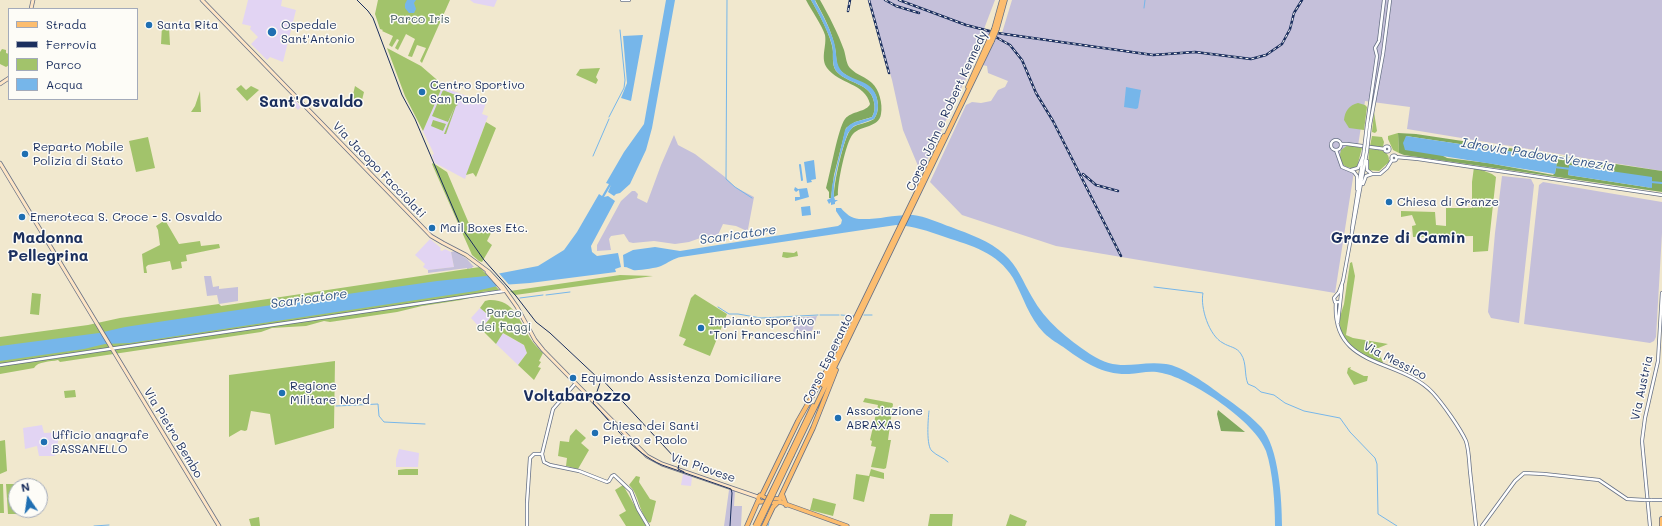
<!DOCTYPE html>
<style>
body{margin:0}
#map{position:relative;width:1662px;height:526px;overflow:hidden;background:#f1e8ce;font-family:Mali,sans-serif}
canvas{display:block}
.legend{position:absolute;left:8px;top:8px;width:130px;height:92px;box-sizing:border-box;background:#fdfcf7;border:1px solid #a3aaba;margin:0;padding:5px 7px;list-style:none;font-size:12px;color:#1b2f5e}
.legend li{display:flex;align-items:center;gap:8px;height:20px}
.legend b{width:20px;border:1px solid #a3aaba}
.north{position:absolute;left:8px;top:478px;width:40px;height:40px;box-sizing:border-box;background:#fdfcf7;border:1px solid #a3aaba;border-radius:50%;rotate:347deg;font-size:11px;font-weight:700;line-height:16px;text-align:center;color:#1b2f5e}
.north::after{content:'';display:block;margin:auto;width:14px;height:18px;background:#1f6fb2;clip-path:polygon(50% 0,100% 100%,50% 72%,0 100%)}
</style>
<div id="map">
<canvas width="1662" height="526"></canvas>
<ul class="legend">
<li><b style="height:5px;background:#fcbd6f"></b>Strada</li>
<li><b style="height:5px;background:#1b2f5e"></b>Ferrovia</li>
<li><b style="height:11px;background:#a2c36b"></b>Parco</li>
<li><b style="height:11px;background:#76b6ea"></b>Acqua</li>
</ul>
<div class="north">N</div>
</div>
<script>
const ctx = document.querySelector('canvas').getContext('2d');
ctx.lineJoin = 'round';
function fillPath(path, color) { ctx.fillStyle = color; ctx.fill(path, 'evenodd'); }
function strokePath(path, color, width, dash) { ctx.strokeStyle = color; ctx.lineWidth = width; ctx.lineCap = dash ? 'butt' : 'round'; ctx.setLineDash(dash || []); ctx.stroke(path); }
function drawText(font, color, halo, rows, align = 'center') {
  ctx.font = font + ' Mali,sans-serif'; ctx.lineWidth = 3; ctx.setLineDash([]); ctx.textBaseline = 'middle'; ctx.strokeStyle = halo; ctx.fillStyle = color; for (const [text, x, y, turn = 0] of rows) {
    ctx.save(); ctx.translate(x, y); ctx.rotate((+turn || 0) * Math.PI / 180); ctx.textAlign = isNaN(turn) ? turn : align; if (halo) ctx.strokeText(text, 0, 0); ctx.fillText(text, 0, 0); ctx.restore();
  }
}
fillPath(new Path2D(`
 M248 0H282L281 6 296 10 283 62 270 57 267 60 251 44 258 37 250 29 251 26 242 24Z
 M470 0H497L494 7 474 3Z
 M442 87 486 103 482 114 488 116 465 179 435 163 432 155 434 154 423 131Z
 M292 97 301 107 298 110 290 102 288 103 287 102Z
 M430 239 441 248 440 250 442 251 445 249 451 252 454 267 428 270 423 267 425 264 415 255Z
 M480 308 491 317 481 329 471 318Z
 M502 333 524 345 527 353 518 365 496 344Z
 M42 425 44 433 60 432 55 456H39L37 446 25 449 23 428Z
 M399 449 419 453 418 467H396V459Z
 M683 474 692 477 691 486 681 485Z`), '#e2d4f3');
fillPath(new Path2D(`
 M868 0H995L984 29 1002 33 1012 0H1662V171L1407 129 1410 107 1365 101 1335 293 1056 246 962 215 930 182 966 105 972 102 981 103 991 101 998 90 1005 87 1008 81 988 73 987 66 982 65 993 38 984 36 971 68 921 173 903 130 892 80Z
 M674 135 678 145 695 154 725 177 735 187 754 197 748 229 747 231 736 226 723 224 718 235 707 237 706 236 689 242 675 244 654 241 633 243 629 242 624 234 611 236 609 239 611 250 597 251V245L621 201 632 191H635L638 194 637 198 647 203 661 165Z
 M1502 176 1531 179 1534 185 1519 323 1491 318 1488 312 1495 233Z
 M1543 182 1662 202V233L1656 337 1654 341 1650 343 1524 324 1539 185Z
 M455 251 467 259 474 267H472L474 271 470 268 467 270V268L428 273V270L454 267 451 252Z
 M204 276H211L213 287 219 286V289L238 287V301L219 304 217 295 207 296Z
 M817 316 812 331 793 332 796 318Z
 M729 490 735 491 734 506H742L741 526H724Z`), '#c5c0da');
fillPath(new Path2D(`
 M378 0H450L422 63 420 61 426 48 417 45 412 57 408 56 415 39 406 34 398 50 395 48 399 40 397 39 392 47 389 45 393 36 382 31 383 30 380 29 375 14Z
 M162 26 169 27 170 45 161 44Z
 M387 48 421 66 443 85 423 131 405 96Z
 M2 49 6 50V53L9 54V65L6 67 0 64V52Z
 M600 68 596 77 598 80 596 84 576 75 580 69Z
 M241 85 246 90 251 86 259 90 247 101 236 89Z
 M355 86 364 92 362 100 352 99Z
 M443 90 458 96 455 104 458 105 456 106 446 134H444L455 106 448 122 432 116Z
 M200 91 201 112H191L195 106Z
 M1358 103 1365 105 1367 107 1364 130 1349 128 1344 120C1345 111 1349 105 1358 103Z
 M1374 112 1377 131 1375 133 1372 132Z
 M433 120 446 124 443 131 431 126Z
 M486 122 496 128 476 177 473 173 466 175Z
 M1398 133 1399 153 1393 150 1388 139V136Z
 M1372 136 1382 137 1384 142 1383 147 1370 146Z
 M148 137 155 168 136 172 129 141Z
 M1348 145 1362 148 1357 167C1345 171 1337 162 1341 150Z
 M1369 149C1378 150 1390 149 1389 162L1379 171 1368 170Z
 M433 163 447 172 473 233 495 225 487 241 492 245 482 262 479 261 472 255 432 164Z
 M1474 167 1492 174 1496 177 1488 251 1473 252V236L1413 237 1412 226 1416 225 1412 215 1401 217V211L1435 212 1436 225 1446 226V208H1472V182Z
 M165 220 179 244 200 241 201 246 219 244 220 248 186 255 187 261 181 262 182 268 172 270 170 261 148 265 146 267 147 273H144L142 254 160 245 158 230 156 226Z
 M797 251 798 256 787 258 782 257 783 252 794 253Z
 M1352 262 1355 276 1346 335 1353 338 1388 344 1376 349 1379 353 1385 367C1366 359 1341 349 1340 325 1339 317 1342 311 1344 304 1346 290 1348 277 1350 263Z
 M480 267 499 290 482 292 478 296 461 300 422 306 397 312 330 322 324 321 306 326 272 328 261 332 60 362 58 360C50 362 38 361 34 368L0 374V337L88 325 120 318 219 304 221 306Z
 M620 275 653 276 515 295 510 291Z
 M32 293 41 294 39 315 30 314Z
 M695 294 727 314 710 356 683 345 686 339 679 336 691 298Z
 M489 300C514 299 519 320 530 338 533 343 538 348 543 353L539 361 541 362 538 367 541 368 534 380 518 365 527 353 524 345 503 333 496 344 481 329 491 317 480 308 485 301Z
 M335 361 334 428 275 445 270 414 251 411 247 430 245 431 241 430 229 437V375Z
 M1351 367 1350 369 1364 376H1368L1367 381 1354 385 1347 373 1348 368Z
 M75 390 76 397 65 398 64 391Z
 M865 398 892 403 893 404 888 440H891L886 468 884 469 871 467 876 447 871 446 872 441 870 440 878 405 863 402Z
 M576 429 586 438 581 443 589 450 578 469 566 466 567 458 558 456 560 441 569 442 570 436Z
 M5 440 7 471 0 474V441Z
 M406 469H418V475H398V470Z
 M871 469 884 473V479L870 476 864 502 853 499 856 474 869 476Z
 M636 476 640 477 639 482 650 499 656 501 651 522 649 523C639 513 639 494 629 485Z
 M24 480H37V486H27Z
 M0 484H3L4 513H0Z
 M6 484H22L23 486H16V510H24V514H8Z
 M623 485 646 526H626L619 515 626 511 615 490Z
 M813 498 836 504 833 516 810 510Z
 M930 514H953L952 526H928Z
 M1010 514 1027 521 1025 526H1006Z
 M259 517 260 526H251L249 519Z`), '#a2c36b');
fillPath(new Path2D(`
 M806 0H811C819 14 831 35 833 51 833 58 832 67 837 72 848 84 871 83 874 102 875 107 875 112 872 117L855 122 846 128 834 175 831 198H829V192L826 188C830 175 838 128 845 119 851 111 867 112 870 104 865 83 839 84 827 68 820 58 827 46 825 35 822 25 811 10 806 0Z
 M815 0H820C829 16 838 33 844 50 846 56 846 65 851 69 857 75 866 77 872 83 879 89 883 104 881 114 879 128 861 125 853 134 846 141 837 185 838 195L834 197C833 186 844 136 851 129 857 123 867 124 874 119 877 115 878 110 878 105 877 82 855 84 841 71 835 66 837 56 835 48 832 31 823 15 815 0Z
 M1398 133 1416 134 1662 171V192L1404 155 1399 153ZM1406 136 1554 158 1557 161 1555 173 1553 175 1488 163 1447 158ZM1570 165 1652 188 1568 175Z
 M1218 410 1245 432 1221 431 1217 414Z`), '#81a95f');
fillPath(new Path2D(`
 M407 0H416L414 3 416 9 414 13H409L405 8V4Z
 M666 0H675L652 128 646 150 630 184 620 193 616 194 614 196 608 192 611 185 604 197 608 196 615 201 591 246 592 252 597 256 618 253 621 267 615 269 616 272 530 283 502 285 476 291 130 343 105 344 84 349 0 361V346L99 333 125 327 224 312 437 281 486 276 538 266 564 250 577 232 599 194 602 196 609 184 606 183 624 152 644 124Z
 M811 0H815L816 3C823 15 830 29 834 42 837 51 835 61 840 69 849 83 877 77 878 105 878 110 877 115 874 119L854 126 848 133C843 145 830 189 835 200H838L835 202V204L831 205V202L829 204 827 200 831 198 832 186 845 130C851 120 863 121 872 117 875 112 875 107 874 102 871 83 848 84 837 72 831 66 834 54 832 45 829 33 818 12 811 0Z
 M643 35 631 101 621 98 627 83 623 36Z
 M1126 87 1141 90 1138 108 1136 109 1124 107Z
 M1406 136 1554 158 1557 161 1555 174 1405 150 1403 143Z
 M814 160 816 179 811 180 812 182 807 183 804 162Z
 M1569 165 1652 177V188L1568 175Z
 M795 187 798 189 807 188 809 197 795 201V197H800L799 190 796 192 794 190Z
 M810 206 811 215 802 216 801 207Z
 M836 208H841C846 214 851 218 859 219 878 220 895 214 913 215 925 216 939 223 951 227 969 234 990 241 1004 254 1018 266 1023 282 1032 297 1045 321 1068 339 1090 354 1121 374 1135 360 1166 364 1181 366 1204 382 1216 391 1231 402 1248 413 1261 427 1279 447 1282 500 1282 526H1275C1275 504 1273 472 1266 451 1256 422 1192 379 1162 373 1151 370 1140 373 1129 374 1104 375 1085 363 1066 349 1059 344 1050 339 1044 333 1029 318 1023 296 1013 278 997 252 972 246 945 237 927 231 915 226 896 225L681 257C674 258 668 263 661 266 656 268 638 271 633 270 630 269 628 267 624 267L623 255 633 250 655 247 680 251 838 226 841 224 842 220 836 211Z`), '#76b6ea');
fillPath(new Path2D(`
 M497 271 511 287H506L492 272Z`), '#f1e8ce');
strokePath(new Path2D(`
 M727 0 726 179 735 187 752 198
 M1144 8 1145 0
 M609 117 624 88 625 80 620 30
 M593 156 609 119
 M1154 287 1203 293C1200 307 1209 336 1223 343 1229 347 1237 347 1241 354 1247 363 1244 375 1248 384L1255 387 1261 392 1274 395 1285 403 1304 411 1340 418 1350 432 1375 458 1377 464 1378 514 1397 526
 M546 295 570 292
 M520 298 543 295
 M718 307 729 314H738L761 318 818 315
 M820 315H839
 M841 315 854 316
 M864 315H872
 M336 406 378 404 379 416 384 422 425 424
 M929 411C928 420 926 446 932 451 937 456 943 457 948 462
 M94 526 109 525
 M768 526 769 523`), '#76b6ea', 1);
strokePath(new Path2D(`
 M800 165 802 180
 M1554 167 1571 169
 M1651 182 1662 183`), '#76b6ea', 2);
const tertiary = new Path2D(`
 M622 0H629
 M1367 125 1377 56 1375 48 1379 41 1384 0
 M1370 125 1383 54 1390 0
 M1331 145a5 5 0 1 1 10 0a5 5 0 1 1-10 0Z
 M1341 144H1347L1385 149
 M1384.5 149a2.5 2.5 0 1 1 5 0a2.5 2.5 0 1 1-5 0Z
 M1336 150 1342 167 1354 172 1357 176V189
 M1391.5 158a2.5 2.5 0 1 1 5 0a2.5 2.5 0 1 1-5 0Z
 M1396 157 1418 159 1662 195
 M1367 161V170L1371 173
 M1351 170 1358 168 1363 156
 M1363 184 1366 176 1372 174H1380L1387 168 1392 160
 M1352 229 1364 150
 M1336 302C1331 370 1400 357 1433 393 1443 404 1460 428 1466 441 1469 450 1469 461 1470 471 1472 489 1474 508 1476 526
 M1340 302H1335L1334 298 1339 292 1343 281 1367 151
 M1338 322 1342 286
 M0 365 504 291
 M542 454 544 462 550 465 579 471 607 482 609 481 612 476 614 475 631 491 638 509 648 526
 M542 454 553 409 575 384
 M1651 500H1662
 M527 526V503L530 458 534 454H542
 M1482 526 1515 481 1524 473 1544 474 1599 480 1627 499 1645 500
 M1650 526 1642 441 1645 418 1658 361 1662 293`);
const secondary = new Path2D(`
 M202 0 431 236 443 243 466 255 489 272 503 287 517 307 535 340 543 350 647 456 662 464 758 497
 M31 9 33 0
 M0 84 9 78
 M0 163 219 526
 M487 272 503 290`);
const primary = new Path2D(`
 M780 502V499L766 498 760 495 758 498 760 502C766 501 775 504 780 502L847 526`);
const trunk = new Path2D(`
 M994 29 1002 0
 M997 29 1005 0
 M968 87 989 40
 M823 385 944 136
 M790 454 813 406
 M792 455 992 41
 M782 494 786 505
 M762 495 798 421 831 363
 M780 498 813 428 836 370
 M747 526 758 501
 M764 526 773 507 777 503`);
const motorway = new Path2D(`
 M1662 526V519`);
strokePath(tertiary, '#667085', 4);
strokePath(secondary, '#667085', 4.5);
strokePath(primary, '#667085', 5);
strokePath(trunk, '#667085', 5.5);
strokePath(motorway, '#667085', 6);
strokePath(tertiary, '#fff', 2.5);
strokePath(secondary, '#fee5c5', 3);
strokePath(primary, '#fcbd6f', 3.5);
strokePath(trunk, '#fcbd6f', 4);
strokePath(motorway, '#fcbd6f', 4.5);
strokePath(new Path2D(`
 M357 0 368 11 373 18 402 95 415 119 461 227 484 260 516 296 536 322 550 333 599 379 600 383 593 403C613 425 634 453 662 465L731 489 732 493 730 526
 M599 376 675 458 679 464 678 469 684 472`), '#1b2f5e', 1);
const rail = new Path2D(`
 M869 0 889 73
 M885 0 896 6 919 13
 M899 0 966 25 997 33 1153 55 1195 52 1251 59 1266 55 1282 44 1290 29 1294 13 1302 0
 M848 11 850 0
 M994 36 1010 45 1022 60 1036 93 1053 121 1121 256
 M1083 174 1096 185 1118 191`);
strokePath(rail, '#1b2f5e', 2.5);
strokePath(rail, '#fdfcf7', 1, [3]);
const tertiaryBridge = new Path2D(`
 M1364 150 1367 125
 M1367 151 1370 125
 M1645 500H1651`);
const trunkBridge = new Path2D(`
 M989 40 994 29
 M992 41 997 29
 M755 526 790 454
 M758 526 792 455`);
strokePath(tertiaryBridge, '#667085', 4, []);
strokePath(trunkBridge, '#667085', 5.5, []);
strokePath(tertiaryBridge, '#fff', 2.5);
strokePath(trunkBridge, '#fcbd6f', 4);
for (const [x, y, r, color] of [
 [149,25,4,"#1f6fb2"],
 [272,32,5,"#1f6fb2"],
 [422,92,4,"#1f6fb2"],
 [25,154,4,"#1f6fb2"],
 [1389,202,4,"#1f6fb2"],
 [22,217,4,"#1f6fb2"],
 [432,228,4,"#1f6fb2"],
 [701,328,4,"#1f6fb2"],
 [573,378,4,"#1f6fb2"],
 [282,393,4,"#1f6fb2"],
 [838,418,4,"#1f6fb2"],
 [595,433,4,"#1f6fb2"],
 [44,442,4,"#1f6fb2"]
]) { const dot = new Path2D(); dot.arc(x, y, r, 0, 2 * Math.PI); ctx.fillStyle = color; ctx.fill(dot); strokePath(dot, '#fdfcf7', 1.5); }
drawText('12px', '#445b62', '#fdfcf7', [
 ["Parco Iris",420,19],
 ["Parco",504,313],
 ["dei Faggi",504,327]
]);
drawText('12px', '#1b2f5e', '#fdfcf7', [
 ["Santa Rita",157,25],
 ["Ospedale",281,25],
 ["Sant'Antonio",281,39],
 ["Centro Sportivo",430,85],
 ["San Paolo",430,99],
 ["Reparto Mobile",33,147],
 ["Polizia di Stato",33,161],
 ["Chiesa di Granze",1397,202],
 ["Emeroteca S. Croce - S. Osvaldo",30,217],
 ["Mail Boxes Etc.",440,228],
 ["Impianto sportivo",709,321],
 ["\"Toni Franceschini\"",709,335],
 ["Equimondo Assistenza Domiciliare",581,378],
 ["Regione",290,386],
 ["Militare Nord",290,400],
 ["Associazione",846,411],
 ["ABRAXAS",846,425],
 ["Chiesa dei Santi",603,426],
 ["Pietro e Paolo",603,440],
 ["Ufficio anagrafe",52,435],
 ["BASSANELLO",52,449]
], 'left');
drawText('12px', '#1b2f5e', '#fdfcf7', [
 ["Corso John e Robert Kennedy",947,111,-65],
 ["Via Jacopo Facciolati",379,170,46],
 ["Corso Esperanto",828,359,-64],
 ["Via Messico",1395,361,27],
 ["Via Austria",1642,388,-78],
 ["Via Pietro Bembo",173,433,59],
 ["Via Piovese",703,468,19]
]);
drawText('italic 13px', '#365888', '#fdfcf7', [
 ["Idrovia Padova-Venezia",1538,155,9],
 ["Scaricatore",738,235,-8],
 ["Scaricatore",309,299,-8]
]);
drawText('bold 16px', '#1b2f5e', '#fdfcf7', [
 ["Sant'Osvaldo",311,102],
 ["Madonna",48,238],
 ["Pellegrina",48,256],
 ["Granze di Camin",1398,238],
 ["Voltabarozzo",577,396]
]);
</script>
